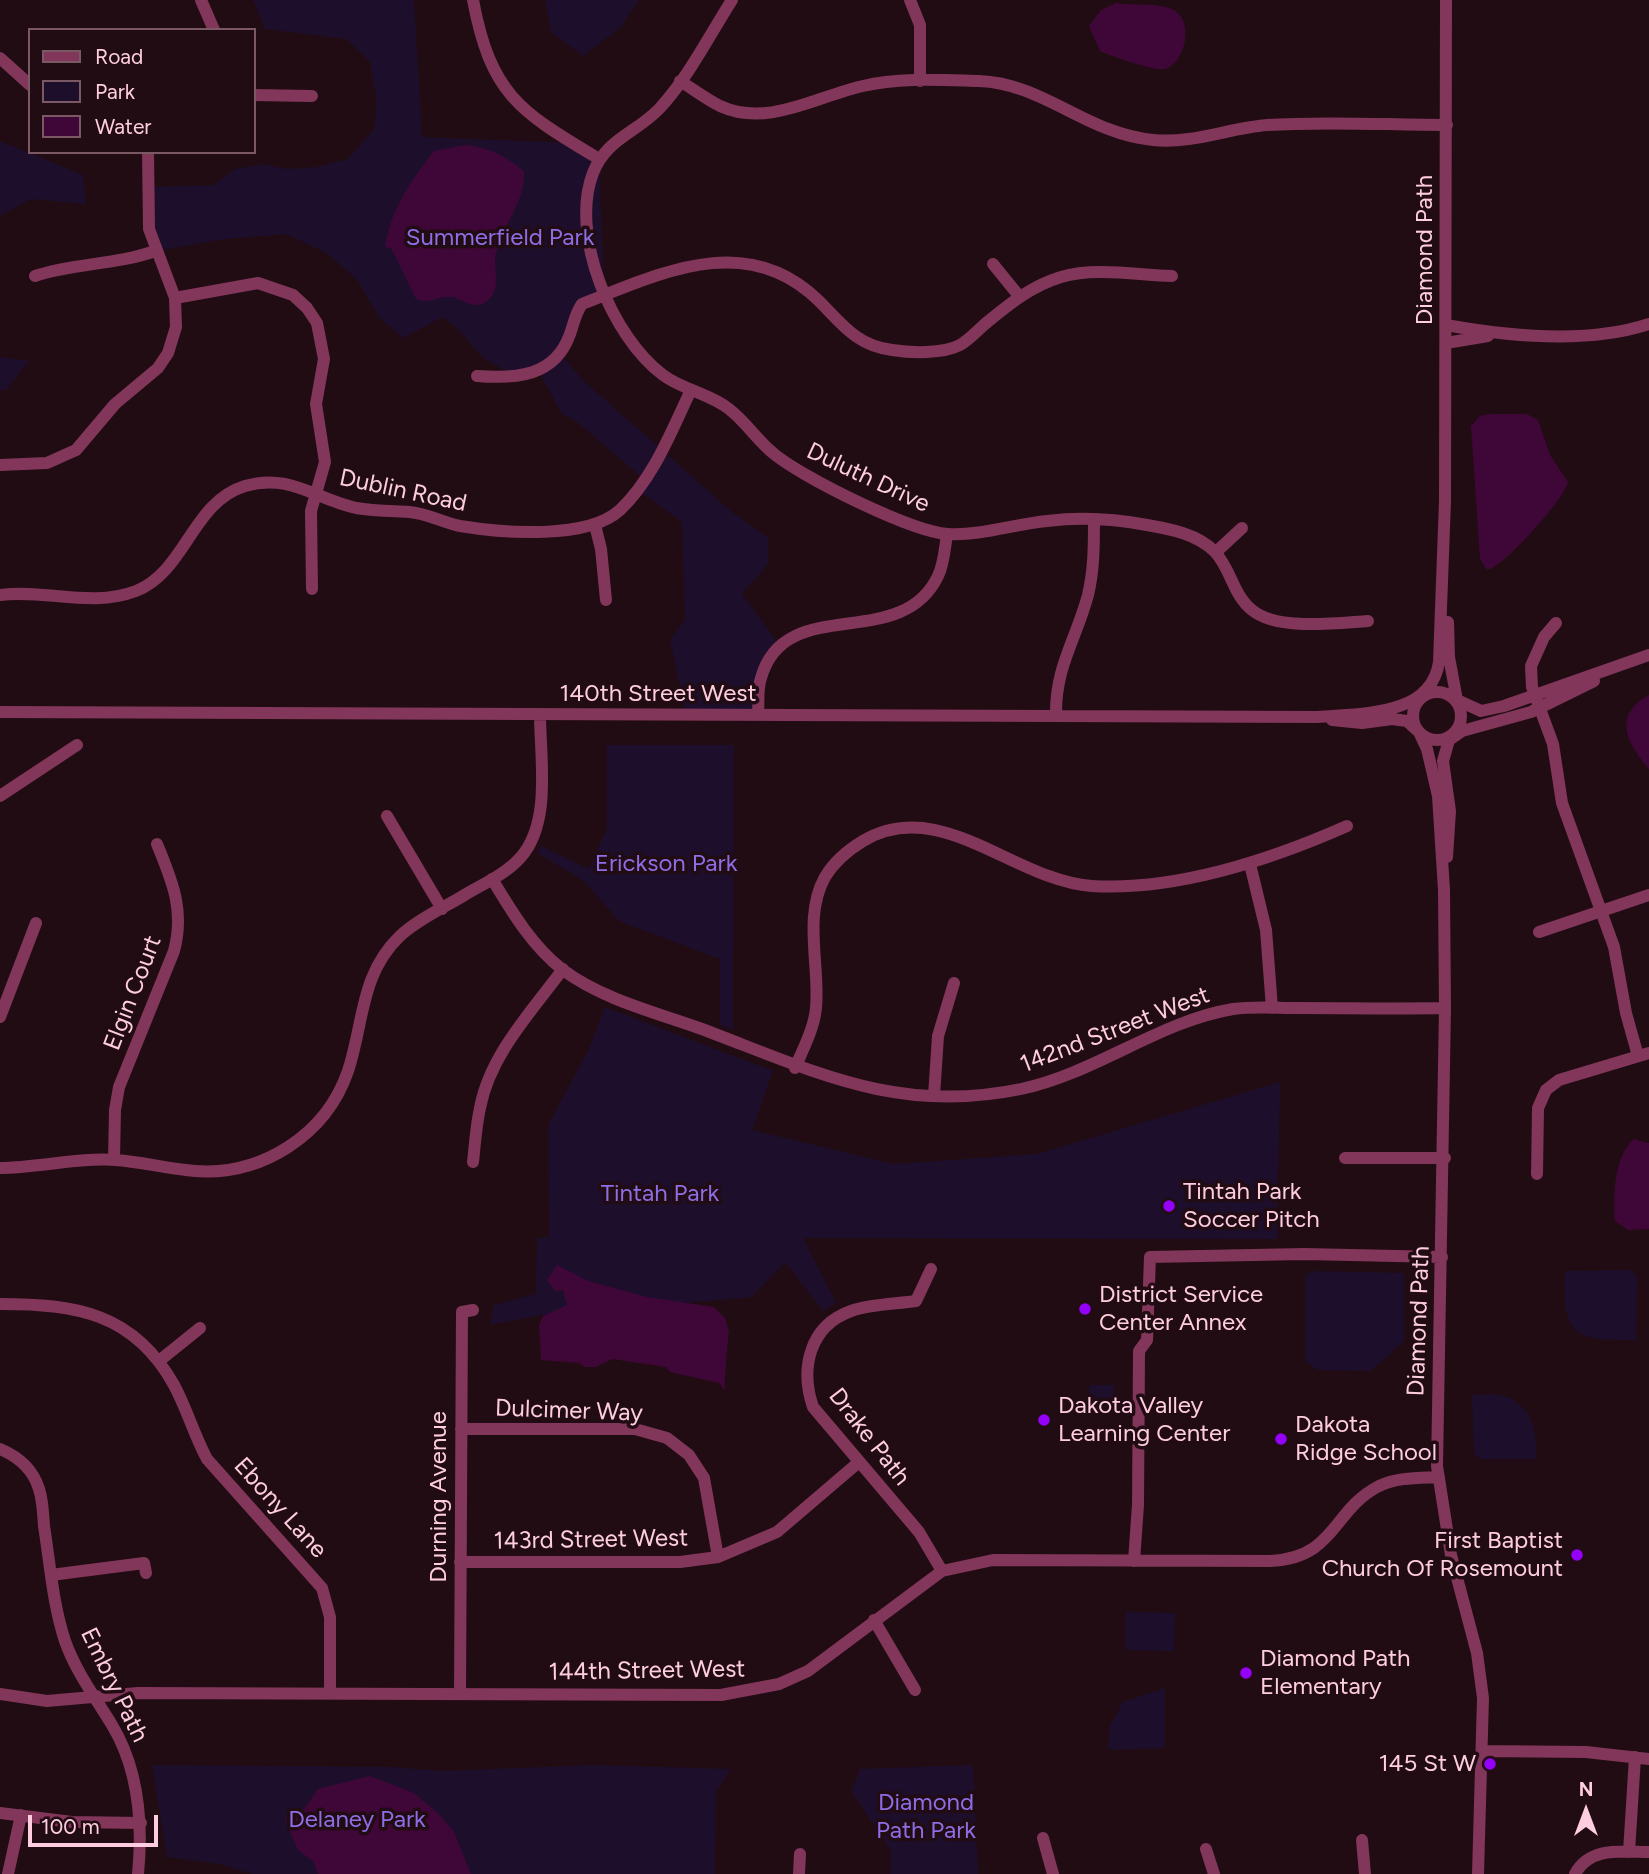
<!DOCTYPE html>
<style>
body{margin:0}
#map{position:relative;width:1649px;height:1874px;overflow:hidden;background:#220c13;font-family:Figtree,sans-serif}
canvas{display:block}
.legend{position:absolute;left:28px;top:28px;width:228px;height:126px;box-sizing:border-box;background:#220c13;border:2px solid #7a5965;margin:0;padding:9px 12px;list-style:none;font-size:21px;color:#ffcde0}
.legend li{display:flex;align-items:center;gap:14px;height:35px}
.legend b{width:35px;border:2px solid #7a5965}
.north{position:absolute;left:1551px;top:1776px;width:70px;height:70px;-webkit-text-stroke:5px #220c13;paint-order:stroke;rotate:0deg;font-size:19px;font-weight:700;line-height:28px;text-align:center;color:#ffcde0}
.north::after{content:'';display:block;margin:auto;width:24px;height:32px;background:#ffcde0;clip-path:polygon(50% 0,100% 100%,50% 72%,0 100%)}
.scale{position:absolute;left:28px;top:1815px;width:130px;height:32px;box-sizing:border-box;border:4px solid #ffcde0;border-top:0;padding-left:9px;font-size:21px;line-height:24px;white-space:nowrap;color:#ffcde0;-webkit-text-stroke:5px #220c13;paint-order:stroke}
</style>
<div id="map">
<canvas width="1649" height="1874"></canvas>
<ul class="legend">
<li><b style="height:9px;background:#823659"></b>Road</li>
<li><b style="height:19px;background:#1d0f2c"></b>Park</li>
<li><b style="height:19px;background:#3f0738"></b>Water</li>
</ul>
<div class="north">N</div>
<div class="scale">100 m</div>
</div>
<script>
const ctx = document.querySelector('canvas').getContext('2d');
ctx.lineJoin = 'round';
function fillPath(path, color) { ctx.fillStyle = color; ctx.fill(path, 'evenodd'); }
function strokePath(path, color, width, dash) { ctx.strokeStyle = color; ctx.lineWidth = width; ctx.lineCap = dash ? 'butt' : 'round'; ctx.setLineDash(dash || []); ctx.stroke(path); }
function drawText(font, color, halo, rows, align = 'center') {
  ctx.font = font + ' Figtree,sans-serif'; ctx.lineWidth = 7; ctx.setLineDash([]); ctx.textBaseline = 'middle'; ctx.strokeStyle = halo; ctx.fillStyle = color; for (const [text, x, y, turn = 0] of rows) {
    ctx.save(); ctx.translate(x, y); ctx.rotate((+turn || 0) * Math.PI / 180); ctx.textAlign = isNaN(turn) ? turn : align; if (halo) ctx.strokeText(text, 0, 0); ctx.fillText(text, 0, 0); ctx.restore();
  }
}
fillPath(new Path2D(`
 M253 0H414L422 137 572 143 599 159 604 295 582 304 560 354 585 382 732 512 768 538V564L742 594 780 646 759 701 758 715H686L670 640 685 620 682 522 638 490 644 479 577 422 561 413 539 371 516 377 482 357 460 331 443 317 403 338 379 317 357 280 327 253 286 234 224 239 155 251 148 187 214 185 235 169 263 164 286 169 317 167 348 159 375 128 376 96 370 62 346 39 265 29Z
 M545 0H639L620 28 583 56 551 32Z
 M0 141 83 175 86 204 31 199 0 216Z
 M0 357 29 361 6 390H0Z
 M607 745H734L733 1030 720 1025V959L619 921 584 881 537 853 541 846 589 869 607 828Z
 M605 1007 773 1071 752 1130 893 1164 1037 1154 1280 1082 1277 1239 803 1238 836 1303 823 1311 785 1262 752 1297 542 1315 490 1325 494 1305 536 1294 537 1238 549 1237 548 1125 588 1051Z
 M1630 1270 1637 1276 1636 1340C1574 1341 1562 1336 1565 1271Z
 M1311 1271 1404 1273V1341L1371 1371 1318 1370 1305 1361V1276Z
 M1089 1385H1114V1413H1089Z
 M1497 1394C1531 1402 1537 1427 1536 1459H1480L1474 1453 1472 1395Z
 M1126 1612 1175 1613 1174 1651 1126 1650Z
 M1165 1688V1748L1108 1750 1110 1726 1123 1702Z
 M152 1765 391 1767 443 1771 592 1765 731 1769 716 1791 715 1874H252L220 1864 167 1857Z
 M973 1765 978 1874H890L891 1851 851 1791 860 1769Z`), '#1d0f2c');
fillPath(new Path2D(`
 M1116 3C1135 6 1157 2 1174 10 1193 21 1187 60 1166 69 1157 72 1110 56 1100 51L1089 26 1101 10Z
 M466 145C490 148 505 156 524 171 526 201 503 224 496 253 492 270 504 291 484 303 470 310 461 296 448 297 436 297 429 304 416 299L395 255 391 248 385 247C391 208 411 181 434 151Z
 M1490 414H1527L1538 420 1550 455 1568 482C1565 498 1503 568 1487 570L1480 559 1471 426 1480 416Z
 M1649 695V769C1628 744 1611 716 1649 695Z
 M1634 1139 1649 1143V1229L1628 1230 1615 1221C1613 1197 1614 1155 1634 1139Z
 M557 1265 588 1281 647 1297 714 1307 725 1318 729 1332C728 1336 724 1386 725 1390L719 1383 670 1372 666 1367 612 1359 596 1367H585L579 1363 541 1360 539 1325 543 1316 567 1305 563 1290 555 1291 547 1280Z
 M370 1776 414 1793 438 1813 454 1832 471 1874H318L313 1861 298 1850 285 1820 300 1815 318 1789Z`), '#3f0738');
strokePath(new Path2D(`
 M201 0 214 30
 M473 0C491 96 521 112 599 159
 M732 0C709 36 688 78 659 109 636 133 606 139 593 173 569 235 612 337 663 375 683 390 711 394 729 409 746 422 757 440 773 453 801 477 912 532 948 534 980 536 1015 524 1047 521 1079 517 1115 519 1147 525 1170 529 1198 534 1215 552 1231 569 1233 595 1252 610 1277 631 1336 623 1368 621
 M910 0 920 25V81
 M0 58 30 85
 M680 81C693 89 706 99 720 106 768 128 817 96 863 86 899 77 943 80 979 81 1043 83 1087 134 1153 140 1193 144 1229 128 1267 125 1327 121 1388 125 1447 125
 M254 95 312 96
 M993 264 1019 296
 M35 276C74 263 116 265 155 251
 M175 298 258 283 293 295 307 308 317 323 324 359 316 404 325 462 311 511 312 589
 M1446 325C1507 336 1589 344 1649 324
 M1446 343 1488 336
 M477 376C515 379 555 377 570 334 574 323 575 314 582 304 661 273 747 230 819 301 842 324 857 346 892 350 911 353 943 354 960 345 969 340 977 331 985 324 1008 305 1031 286 1061 277 1094 267 1138 275 1172 276
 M0 465 47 463 76 450 115 404 158 368 168 353 176 327 175 298 149 229 148 152
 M595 525 601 549 606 600
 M1216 552 1242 528
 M0 595C46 589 91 608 136 591 186 571 192 502 245 486 290 473 315 499 356 508 374 511 392 511 409 512 426 513 444 523 460 526 503 533 587 540 620 510 653 479 671 432 690 392
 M1448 622 1449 657 1457 700 1481 711 1504 706 1649 655
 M1556 623 1544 637 1531 666 1532 687 1553 744 1562 803 1614 947 1626 1013 1638 1056
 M1413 716a24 24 0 1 1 48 0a24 24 0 1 1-48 0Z
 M0 712 1317 717C1360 713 1431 717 1439 662L1445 501 1446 0
 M758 715C759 704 757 689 761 678 785 592 901 654 938 576 944 564 945 547 947 534
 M1056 716C1055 667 1076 640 1088 595 1094 570 1094 545 1094 519
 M1332 720 1362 723 1392 719 1407 721 1419 732 1427 749 1438 796 1444 890 1445 1008 1437 1466 1451 1555 1477 1653 1483 1698 1478 1874
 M0 796 77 745
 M387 816 442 909
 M1447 857 1450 811 1443 761 1449 740 1462 731 1531 712 1594 681
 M1250 864 1266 930 1272 1008
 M492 879C512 912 532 946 563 970 602 999 654 1012 699 1028 812 1070 896 1115 1021 1089 1096 1073 1160 1021 1233 1009 1254 1006 1276 1008 1297 1008 1346 1008 1396 1009 1445 1008
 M1539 932 1649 895
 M0 1017 36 923
 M795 1068C803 1049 814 1029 816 1008 820 966 803 916 825 877 834 862 848 850 863 841 941 795 1014 881 1092 886 1178 891 1270 860 1347 826
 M934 1096 938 1036 954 983
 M1345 1158H1445
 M114 1159 115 1110 119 1087 174 951C185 910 172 881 157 844
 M473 1162C475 1144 476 1126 480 1108 490 1055 531 1012 563 969
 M0 1168C37 1168 80 1157 116 1160 143 1162 169 1169 195 1171 262 1176 326 1135 348 1071 364 1023 360 974 400 936 417 920 443 908 463 896 481 885 506 874 520 858 552 823 540 758 540 714
 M1537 1174 1538 1108 1546 1090 1559 1080 1649 1053
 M931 1269 916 1301C896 1304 870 1304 851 1311 809 1326 800 1369 813 1407L919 1532 942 1571
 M0 1304C76 1304 134 1313 174 1385 187 1409 194 1435 207 1459L322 1588 330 1617V1693
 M159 1361 200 1328
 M461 1429H635L667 1438 689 1455 704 1478 718 1557
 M0 1449C19 1457 33 1469 39 1489 43 1501 43 1514 44 1526 50 1564 53 1605 65 1641 76 1672 95 1697 112 1725 139 1770 143 1823 138 1874
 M1134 1561 1138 1505 1139 1351 1147 1340 1150 1257 1304 1254 1442 1257
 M460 1562H680L718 1557 777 1532 859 1462
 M51 1575 144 1563 146 1573
 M874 1620 915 1690
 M0 1694 47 1701 138 1693 721 1695 779 1684 808 1671 942 1571 993 1560 1270 1561C1336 1558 1332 1510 1379 1486 1398 1477 1418 1478 1439 1477
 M460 1694 462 1312 473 1310
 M1482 1751 1586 1752 1649 1759
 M0 1813 72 1822 141 1823
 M1043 1838 1053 1874
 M1362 1840 1365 1874
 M1206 1849 1214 1874
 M1629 1852 1635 1757
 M8 1874 21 1815
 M799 1874 800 1854
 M1575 1874C1590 1846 1622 1852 1649 1852`), '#823659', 12);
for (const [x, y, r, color] of [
 [1169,1206,7,"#9500f8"],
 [1085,1309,7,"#9500f8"],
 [1044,1420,7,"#9500f8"],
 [1281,1439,7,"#9500f8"],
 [1577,1555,7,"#9500f8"],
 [1246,1673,7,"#9500f8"],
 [1490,1764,7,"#9500f8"]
]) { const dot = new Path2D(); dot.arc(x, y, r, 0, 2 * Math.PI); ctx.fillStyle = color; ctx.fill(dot); strokePath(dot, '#220c13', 2.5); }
drawText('24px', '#8d6ee7', '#220c13', [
 ["Summerfield Park",500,238],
 ["Erickson Park",666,864],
 ["Tintah Park",660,1194],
 ["Diamond",926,1803],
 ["Path Park",926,1831],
 ["Delaney Park",357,1820]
]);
drawText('24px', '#ffcde0', '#220c13', [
 ["Diamond Path",1425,250,-90],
 ["Duluth Drive",868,478,25],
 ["Dublin Road",403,491,12],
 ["140th Street West",658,694],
 ["Elgin Court",133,993,-69],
 ["142nd Street West",1115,1030,-21],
 ["Diamond Path",1419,1321,-88],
 ["Dulcimer Way",569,1411,2],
 ["Drake Path",869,1437,52],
 ["Durning Avenue",439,1497,-90],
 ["Ebony Lane",280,1508,48],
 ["143rd Street West",591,1540,-1],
 ["144th Street West",647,1671,-1],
 ["Embry Path",114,1685,64]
]);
drawText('24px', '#ffcde0', '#220c13', [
 ["Tintah Park",1183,1192],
 ["Soccer Pitch",1183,1220],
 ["District Service",1099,1295],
 ["Center Annex",1099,1323],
 ["Dakota Valley",1058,1406],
 ["Learning Center",1058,1434],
 ["Dakota",1295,1425],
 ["Ridge School",1295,1453],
 ["First Baptist",1563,1541,"right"],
 ["Church Of Rosemount",1563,1569,"right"],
 ["Diamond Path",1260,1659],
 ["Elementary",1260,1687],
 ["145 St W",1476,1764,"right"]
], 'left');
</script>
